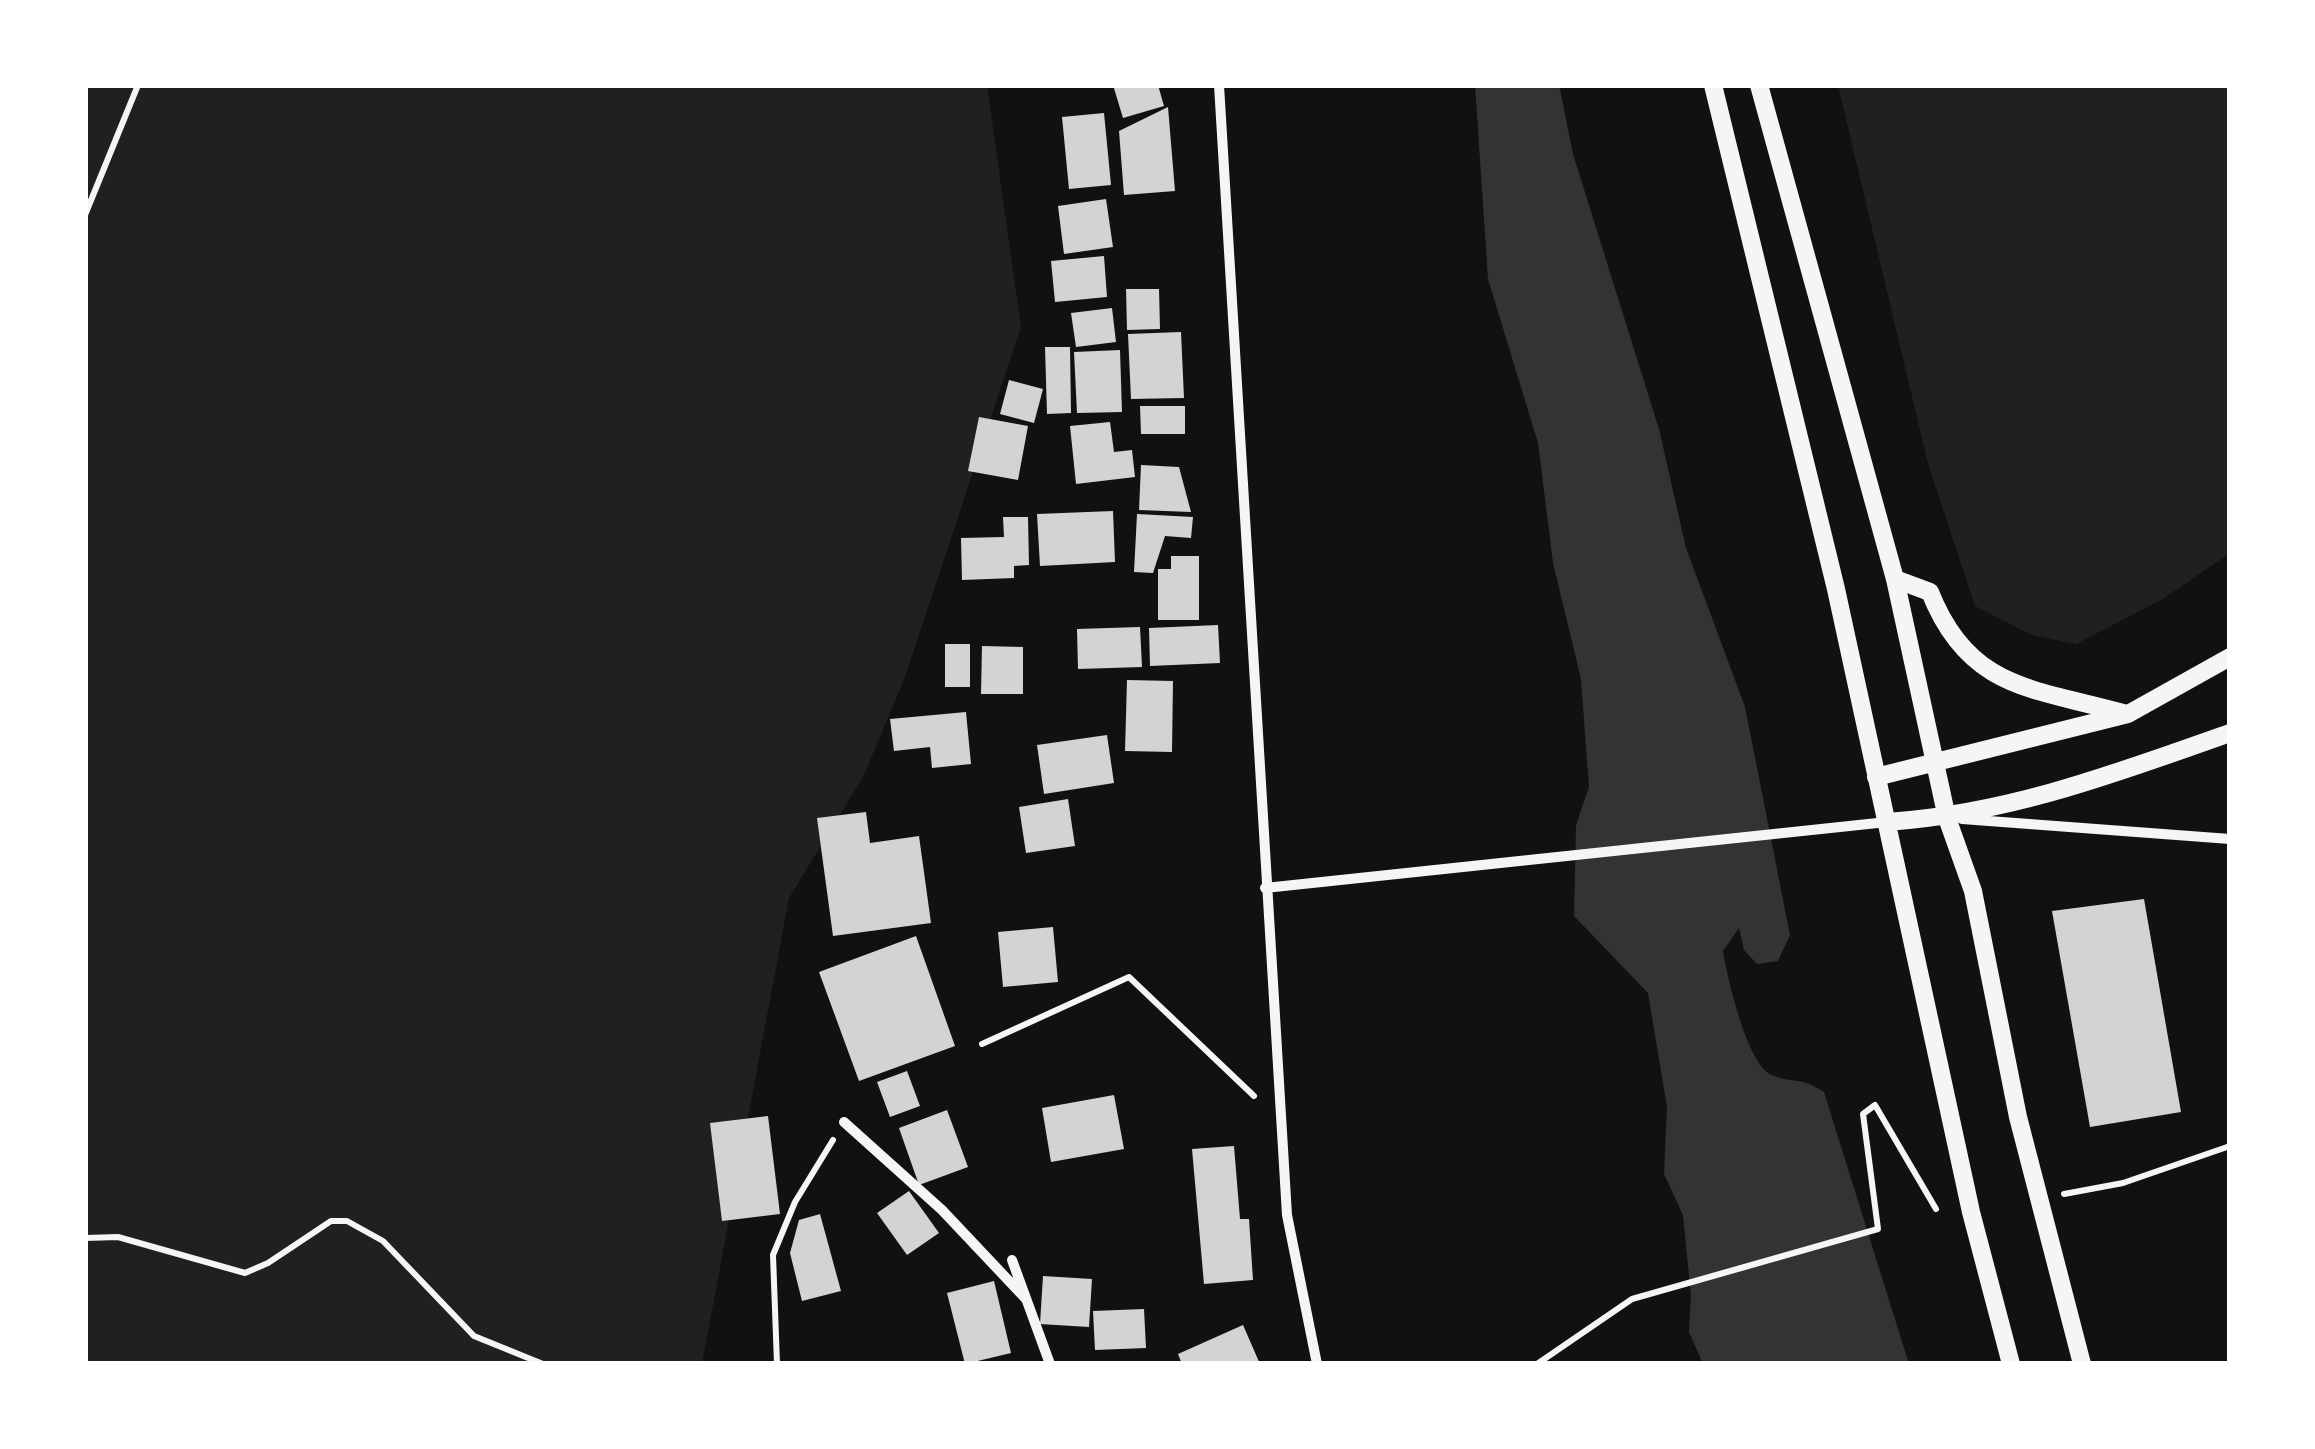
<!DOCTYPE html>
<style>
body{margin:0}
#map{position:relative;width:2315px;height:1449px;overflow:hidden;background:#111;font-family:"PT Serif",serif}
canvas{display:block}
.frame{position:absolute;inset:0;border:88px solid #fff;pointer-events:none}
</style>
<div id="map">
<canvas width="2315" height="1449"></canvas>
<div class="frame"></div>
</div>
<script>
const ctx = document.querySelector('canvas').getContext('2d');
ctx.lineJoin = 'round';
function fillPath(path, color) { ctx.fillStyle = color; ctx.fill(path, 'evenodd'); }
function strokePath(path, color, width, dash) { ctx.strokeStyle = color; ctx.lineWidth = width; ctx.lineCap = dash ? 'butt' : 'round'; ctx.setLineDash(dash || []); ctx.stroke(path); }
fillPath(new Path2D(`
 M85 85H987L1021 327 905 677 864 775 789 898 702 1364H85Z
 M1838 85H2230V553L2163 599 2076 644 2032 635 1975 606 1928 464Z`), '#202020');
fillPath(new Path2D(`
 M1475 85H1559L1573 154 1659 429 1686 548 1745 707 1790 935 1778 961 1757 964 1744 950 1739 928 1723 951C1727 977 1748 1067 1772 1075 1794 1084 1800 1076 1824 1092L1909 1364H1703L1689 1332 1691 1296 1683 1215 1664 1174 1667 1107 1648 993 1574 916 1576 825 1589 787 1581 679 1553 563 1538 443 1488 279Z`), '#333');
fillPath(new Path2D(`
 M1113 85H1158L1164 106 1123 118Z
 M1168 107 1175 191 1124 195 1119 131Z
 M1104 113 1111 185 1069 189 1062 117Z
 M1106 199 1113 247 1064 254 1058 206Z
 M1104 256 1107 297 1055 302 1051 261Z
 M1126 289H1159L1160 329 1127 330Z
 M1112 308 1116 342 1076 347 1071 313Z
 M1181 332 1184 398 1131 399 1128 334Z
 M1045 347H1070L1071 413 1047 414Z
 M1120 350 1122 412 1077 413 1074 352Z
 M1009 380 1043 389 1034 423 1000 414Z
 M1140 406H1185V434H1141Z
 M979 417 1028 426 1018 480 968 471Z
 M1110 422 1114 452 1132 450 1135 477 1076 484 1070 426Z
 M1141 465 1179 467 1191 512 1139 510Z
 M1113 511 1115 562 1040 566 1037 514Z
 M1137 514 1193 517 1191 538 1165 536 1153 573 1134 572Z
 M1003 517H1028L1029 565 1014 566V578L962 580 961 538 1004 537Z
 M1171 556H1199V620H1158V569H1171Z
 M1218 625 1220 663 1150 666 1149 628Z
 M1140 627 1142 667 1078 669 1077 629Z
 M945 644H970V687H945Z
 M982 646 1023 647V694H981Z
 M1127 680 1173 681 1172 752 1125 751Z
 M966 712 971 764 932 768 930 747 894 751 890 719Z
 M1107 735 1114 783 1044 794 1037 745Z
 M1068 799 1075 846 1026 853 1019 807Z
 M866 812 870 843 919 836 931 923 833 936 817 818Z
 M2144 899 2181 1112 2090 1127 2052 911Z
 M1053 927 1058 982 1003 987 998 932Z
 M916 936 955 1046 859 1081 819 972Z
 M907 1071 920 1106 890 1117 877 1082Z
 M1114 1095 1124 1149 1051 1162 1042 1108Z
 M947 1110 968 1167 919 1185 899 1128Z
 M768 1116 780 1214 722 1221 710 1123Z
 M1234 1146 1240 1219H1249L1253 1280 1204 1284 1192 1149Z
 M909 1191 939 1233 907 1255 877 1213Z
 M820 1214 841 1291 802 1301 790 1253 799 1220Z
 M1043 1276 1092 1279 1089 1327 1040 1324Z
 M994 1281 1011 1353 965 1364 947 1293Z
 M1144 1309 1146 1348 1095 1350 1093 1311Z
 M1243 1325 1260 1364H1182L1178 1354Z`), '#d3d3d3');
strokePath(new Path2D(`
 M85 215 138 85
 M982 1044 1129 977 1254 1096
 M2064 1194 2123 1183 2230 1146
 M85 1238 118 1237 245 1273 268 1263 331 1221H347L383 1241 474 1336 543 1364
 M777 1364 773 1255 795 1202 833 1140
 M1537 1364 1632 1299 1878 1229 1863 1114 1875 1105 1936 1209`), '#f5f5f5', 6);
strokePath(new Path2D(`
 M1219 85 1287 1215 1317 1364
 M1962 819 2230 839
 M1265 888 1887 822
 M844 1122 942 1210 1026 1299
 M1012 1260 1050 1364`), '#f5f5f5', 10);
strokePath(new Path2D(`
 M1713 85 1836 589 1971 1212 2011 1364
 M1759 85 1895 579 1947 818 1973 891 2018 1117 2082 1364
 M1895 579 1930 592C1969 691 2035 688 2127 714
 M1876 777 2128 714 2230 657
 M1887 822C2008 814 2117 773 2230 733`), '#f5f5f5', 18);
</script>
